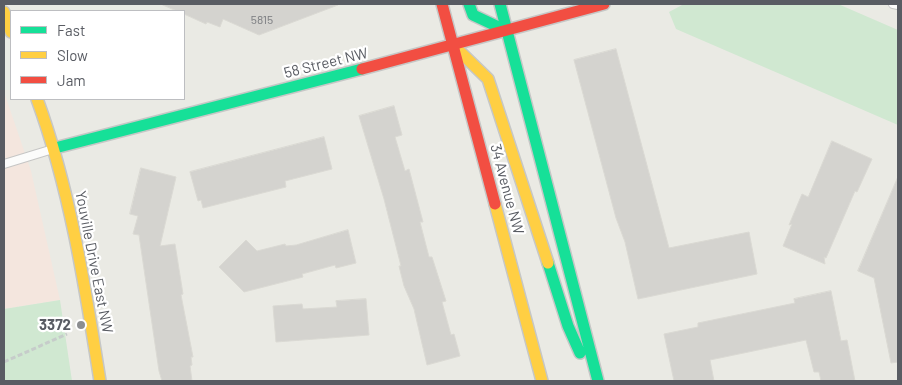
<!DOCTYPE html>
<style>
body{margin:0}
#map{position:relative;width:902px;height:385px;overflow:hidden;background:#eaeae4;font-family:Barlow,sans-serif}
canvas{display:block}
.frame{position:absolute;inset:0;border:5px solid #595c63;pointer-events:none}
.legend{position:absolute;left:10px;top:10px;width:175px;height:90px;box-sizing:border-box;background:#fff;border:1px solid #bdbec1;margin:0;padding:6px 9px;list-style:none;font-size:15px;color:#595c63}
.legend li{display:flex;align-items:center;gap:10px;height:25px}
.legend b{width:25px;border:1px solid #bdbec1}
</style>
<div id="map">
<canvas width="902" height="385"></canvas>
<div class="frame"></div>
<ul class="legend">
<li><b style="height:6px;background:#16e098"></b>Fast</li>
<li><b style="height:6px;background:#ffcf43"></b>Slow</li>
<li><b style="height:6px;background:#f24e42"></b>Jam</li>
</ul>
</div>
<script>
const ctx = document.querySelector('canvas').getContext('2d');
ctx.lineJoin = 'round';
function fillPath(path, color) { ctx.fillStyle = color; ctx.fill(path, 'evenodd'); }
function strokePath(path, color, width, dash) { ctx.strokeStyle = color; ctx.lineWidth = width; ctx.lineCap = dash ? 'butt' : 'round'; ctx.setLineDash(dash || []); ctx.stroke(path); }
function drawText(font, color, halo, rows, align = 'center') {
  ctx.font = font + ' Barlow,sans-serif'; ctx.lineWidth = 4.5; ctx.setLineDash([]); ctx.textBaseline = 'middle'; ctx.strokeStyle = halo; ctx.fillStyle = color; for (const [text, x, y, turn = 0] of rows) {
    ctx.save(); ctx.translate(x, y); ctx.rotate((+turn || 0) * Math.PI / 180); ctx.textAlign = isNaN(turn) ? turn : align; if (halo) ctx.strokeText(text, 0, 0); ctx.fillText(text, 0, 0); ctx.restore();
  }
}
fillPath(new Path2D(`
 M4 92 31 171 60 300 4 309Z`), '#f4e6de');
fillPath(new Path2D(`
 M684 4H838L898 30V125L676 29 669 12Z
 M60 300 72 381H4V309Z`), '#d0e8d1');
const building = new Path2D(`
 M161 4H337L338 5 259 35 223 19 220 27 207 22 206 24 184 14V11H177Z
 M616 49 669 248 749 232 757 274 638 299 625 242 616 218 574 60Z
 M394 106 402 135 395 137 405 171 409 169 423 222H420L429 257H432L446 301 442 302 451 335 454 334 460 356 427 365 414 309 404 286 399 266H401L384 199 359 116Z
 M324 137 332 169 285 181 286 187 203 208 201 200 198 201 190 172Z
 M832 141 872 159 857 192 855 191 826 258 824 257 825 264 783 246 792 224 789 225 802 194 808 197Z
 M141 168 176 177 160 246 175 244 183 294 181 295 193 357H191L192 365 190 366 192 381H162L159 371 139 235 133 234 138 216 130 214Z
 M898 177V362L891 363 874 278 858 271Z
 M348 230 356 263 336 268 335 265 302 274 303 277 244 292 219 267 246 240 257 251 285 244 286 246 296 245Z
 M831 291 841 341 847 340 855 381H821L819 372H814L806 340 710 360 714 381H674L664 334 698 327V323L795 303 794 299Z
 M366 299 369 335 276 342 273 306 302 304 303 309 337 307 336 301Z`);
fillPath(building, '#d4d3cf');
strokePath(building, '#dad9d3', 1);
const lane = new Path2D(`
 M893 4 898 5
 M4 164 53 149`);
const fast = new Path2D(`
 M469 4 473 15 507 31
 M500 4 598 381
 M55 148 362 69
 M548 263 568 326 580 353`);
const slow = new Path2D(`
 M4 12 11 32
 M454 46 488 79 548 263
 M37 99C70 189 85 286 100 381
 M495 204 542 381`);
const jam = new Path2D(`
 M442 4 495 204
 M362 69 604 4`);
strokePath(lane, '#c6c6c5', 10);
strokePath(fast, '#c6c7c6', 14);
strokePath(slow, '#c6c7c6', 14);
strokePath(jam, '#c6c7c6', 14);
strokePath(new Path2D(`
 M4 362 67 334`), '#c6ccca', 3, [5, 2.5]);
strokePath(lane, '#fcfcfb', 8);
strokePath(fast, '#16e098', 11);
strokePath(slow, '#ffcf43', 11);
strokePath(jam, '#f24e42', 11);
for (const [x, y, r, color] of [
 [81,325,5,"#8c8e90"]
]) { const dot = new Path2D(); dot.arc(x, y, r, 0, 2 * Math.PI); ctx.fillStyle = color; ctx.fill(dot); strokePath(dot, '#fff', 2); }
drawText('12px', '#787a7e', null, [
 ["5815",262,20]
]);
drawText('15px', '#595c63', '#fff', [
 ["58 Street NW",326,63,-14],
 ["34 Avenue NW",507,189,75],
 ["Youville Drive East NW",94,262,79]
]);
drawText('bold 15px', '#595c63', '#fff', [
 ["3372",71,325]
], 'right');
</script>
